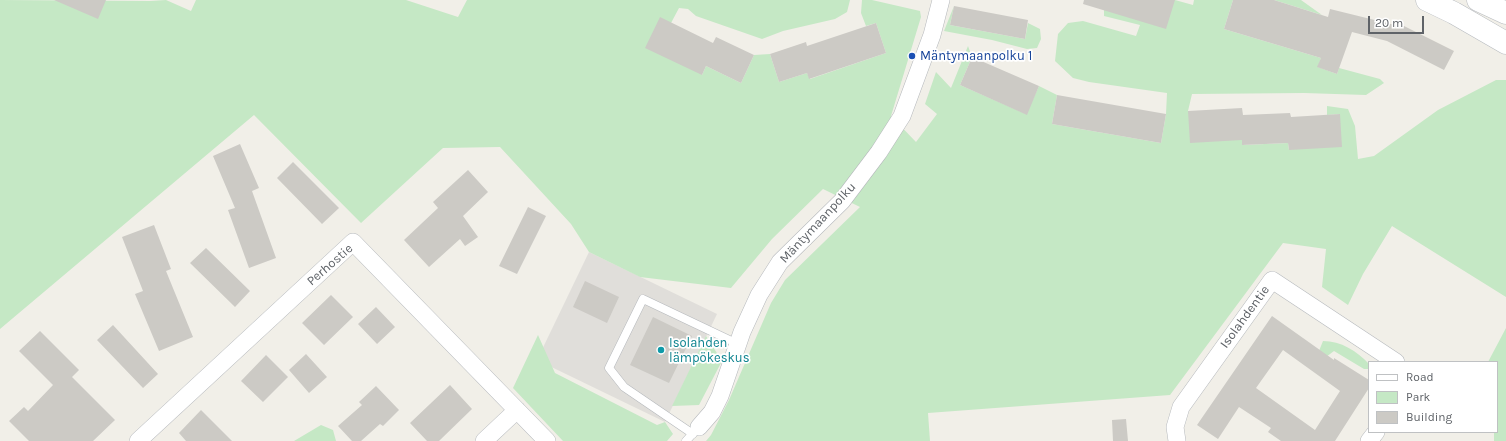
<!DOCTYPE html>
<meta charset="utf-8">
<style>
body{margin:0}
#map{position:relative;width:1506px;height:441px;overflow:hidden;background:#f1efe8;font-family:Karla,sans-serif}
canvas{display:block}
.legend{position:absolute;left:1368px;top:361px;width:130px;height:72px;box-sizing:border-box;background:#fff;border:1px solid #bfc1c3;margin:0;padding:5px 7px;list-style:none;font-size:12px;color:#5f6368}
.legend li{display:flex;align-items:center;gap:8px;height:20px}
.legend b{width:20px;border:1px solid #bfc1c3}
.scale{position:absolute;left:1368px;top:16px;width:56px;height:18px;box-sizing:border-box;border:2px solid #5f6368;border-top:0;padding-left:5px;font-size:12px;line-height:14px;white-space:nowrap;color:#5f6368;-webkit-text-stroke:3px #fff;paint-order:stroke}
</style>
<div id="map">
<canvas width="1506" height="441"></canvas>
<ul class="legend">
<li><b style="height:5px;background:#fff"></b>Road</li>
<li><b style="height:11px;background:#c5e8c5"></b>Park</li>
<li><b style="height:11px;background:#cccac5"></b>Building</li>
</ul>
<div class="scale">20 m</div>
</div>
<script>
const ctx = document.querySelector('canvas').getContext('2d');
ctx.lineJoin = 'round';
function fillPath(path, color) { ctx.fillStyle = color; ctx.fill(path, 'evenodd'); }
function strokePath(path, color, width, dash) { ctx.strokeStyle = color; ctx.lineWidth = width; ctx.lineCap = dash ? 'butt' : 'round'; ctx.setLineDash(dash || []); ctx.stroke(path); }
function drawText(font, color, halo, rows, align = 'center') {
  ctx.font = font + ' Karla,sans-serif'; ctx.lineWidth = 3.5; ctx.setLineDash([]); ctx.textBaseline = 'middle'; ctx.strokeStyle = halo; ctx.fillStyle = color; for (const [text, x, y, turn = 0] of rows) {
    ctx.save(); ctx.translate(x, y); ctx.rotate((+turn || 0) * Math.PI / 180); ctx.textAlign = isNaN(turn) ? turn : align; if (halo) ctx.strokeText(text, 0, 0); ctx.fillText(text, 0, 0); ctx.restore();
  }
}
fillPath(new Path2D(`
 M589 252 717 314 665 422 537 360Z`), '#e0deda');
fillPath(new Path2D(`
 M0 0 150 1 166 0 191 11 196 0H406L458 17 467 0H850L847 12 835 19 783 31 762 39 696 16 688 9 679 8 671 23 702 75 706 66 741 83 754 55 770 54 779 82 807 73 810 79 886 53 876 23 866 26 861 13 862 0H872L920 11 921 17 891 116 916 142 937 114 925 104 936 72 951 88 968 46 972 57 960 85 1026 114 1039 86 1057 95 1052 124 1161 143 1166 114 1167 93 1089 82 1073 78 1055 61 1058 34 1068 23 1083 21 1136 36 1140 25 1104 16V10L1175 0 1193 5 1194 0H1233L1224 29 1321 58 1318 67 1337 74 1339 68 1380 79 1384 83 1366 95 1304 93 1192 94 1188 111 1242 140V145L1288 143 1289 150 1340 114 1327 115V106L1348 109 1355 126 1358 159 1374 156 1438 110 1496 80H1506V297L1392 226 1363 274 1348 305 1322 287 1326 249 1283 243 1170 395 928 413 930 441H706L711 435 729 400 771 303 785 280 860 207 823 189 772 239 731 288 640 277 589 252 571 224 500 147 443 148 361 223 254 115 0 329Z
 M1274 0H1301L1322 15Z
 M954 6 950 25 1025 39 1028 23 1040 29 1041 39 1037 48 1027 49 992 40 944 31Z
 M1506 328V441H1494V432H1497V362H1488Z
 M538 335 555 373 657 425 665 422 673 434 667 441H563L513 388Z
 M706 336 722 361 699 405 672 406Z
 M1323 341C1341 341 1357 351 1369 364V369H1364L1334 351 1326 357 1317 356Z
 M321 425 333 430 336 441H294Z`), '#c5e8c5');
fillPath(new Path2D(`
 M54 0H106L98 19Z
 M1084 0H1175L1166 29 1083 4Z
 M1233 0H1274L1328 17 1330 9 1403 27 1404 26 1454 51 1444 70 1387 41 1352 32 1337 74 1317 67 1321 58 1224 29Z
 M954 6 1028 20 1025 39 950 25Z
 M660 17 713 43 716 37 754 55 741 83 706 66 702 75 645 48Z
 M876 23 886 53 809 79 807 73 779 82 770 54 806 42 807 46Z
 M972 57 1039 86 1027 115 960 85Z
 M1057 95 1166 114 1161 143 1052 124Z
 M1242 108 1243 115 1290 113 1291 117 1340 114 1342 147 1289 150 1288 143 1242 145V140L1190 143 1188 111Z
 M240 144 259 188 252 191 276 258 249 268 228 210 235 208 213 156Z
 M293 162 339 208 322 224 277 178Z
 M468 170 488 192 463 216 478 237 465 246 460 239 429 267 404 240 438 208 433 202Z
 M528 207 546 216 517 274 499 266Z
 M154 225 171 269 166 271 193 337 159 351 135 294 143 291 122 237Z
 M206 248 250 291 235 307 190 263Z
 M585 281 619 297 607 323 573 307Z
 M331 295 353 317 324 345 302 323Z
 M376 307 395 327 377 344 358 324Z
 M1272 316 1334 360V358L1369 380V388L1335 441H1281L1268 432 1271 428 1239 407 1218 439 1197 425ZM1283 350 1340 391 1315 430 1256 388Z
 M653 317 692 336 669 383 630 365Z
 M113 325 158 374 143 388 97 340Z
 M40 331 79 370 72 377 115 420 93 441H29L9 421 24 407 28 411 53 385 19 351Z
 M306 354 327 377 309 393 289 370Z
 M266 355 288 377 263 402 241 381Z
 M450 385 472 409 439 441H427L410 423Z
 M376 386 399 410 383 426 380 424 361 441H352L338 426 362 405 359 402Z
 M201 410 232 441H186L179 433Z
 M1126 419 1128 441H1113L1112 420Z`), '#cccac5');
const lane = new Path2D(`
 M693 434 624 387 609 368 643 299 738 344
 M686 441 696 430`);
const street = new Path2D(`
 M699 427 712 412 720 396 742 332 759 295 780 262 842 201 879 152 902 116 932 35 941 0
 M138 441 353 242 547 441
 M484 441 517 410
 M1177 441 1175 427 1181 407 1272 280 1396 362
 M1369 441 1376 432`);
const secondary = new Path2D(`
 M1427 0 1454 13 1506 43
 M1478 0 1506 13`);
strokePath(lane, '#b5b8bc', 9);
strokePath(street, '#b5b8bc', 18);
strokePath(secondary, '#b6babf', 23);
strokePath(lane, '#fff', 8);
strokePath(street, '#fff', 17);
strokePath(secondary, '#fff', 22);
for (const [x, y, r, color] of [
 [912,56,4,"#1a4fb4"],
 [661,350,4,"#0f9aa8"]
]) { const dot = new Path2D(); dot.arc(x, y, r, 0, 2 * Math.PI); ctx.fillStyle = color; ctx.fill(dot); strokePath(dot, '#fff', 1.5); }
drawText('13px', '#164399', '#fff', [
 ["Mäntymaanpolku 1",920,56]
], 'left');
drawText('13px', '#5f6368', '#fff', [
 ["Mäntymaanpolku",818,223,-47],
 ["Perhostie",330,265,-41],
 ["Isolahdentie",1245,317,-54]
]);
drawText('13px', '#0d838f', '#fff', [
 ["Isolahden",669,343],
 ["lämpökeskus",669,358]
], 'left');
</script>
